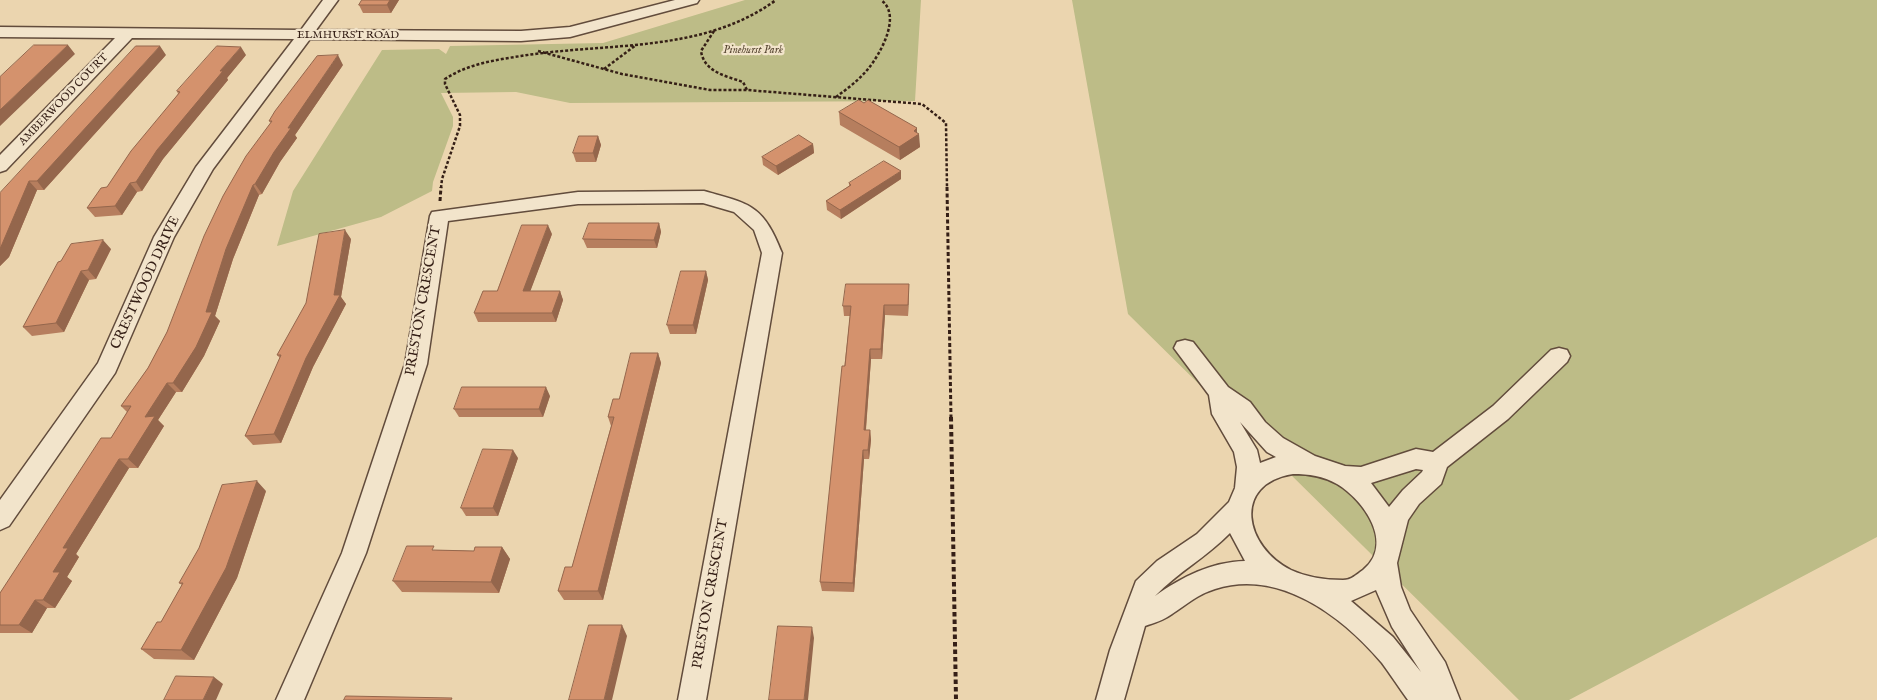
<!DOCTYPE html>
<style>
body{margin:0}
canvas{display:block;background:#ebd5af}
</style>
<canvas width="1877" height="700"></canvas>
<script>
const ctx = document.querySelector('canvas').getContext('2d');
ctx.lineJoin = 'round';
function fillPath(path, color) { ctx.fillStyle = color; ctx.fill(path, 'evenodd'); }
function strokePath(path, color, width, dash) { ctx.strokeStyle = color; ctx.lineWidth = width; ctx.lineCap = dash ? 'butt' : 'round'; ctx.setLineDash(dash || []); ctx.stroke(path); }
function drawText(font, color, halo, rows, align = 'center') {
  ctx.font = font + ' "IM FELL English",serif'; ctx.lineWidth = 4.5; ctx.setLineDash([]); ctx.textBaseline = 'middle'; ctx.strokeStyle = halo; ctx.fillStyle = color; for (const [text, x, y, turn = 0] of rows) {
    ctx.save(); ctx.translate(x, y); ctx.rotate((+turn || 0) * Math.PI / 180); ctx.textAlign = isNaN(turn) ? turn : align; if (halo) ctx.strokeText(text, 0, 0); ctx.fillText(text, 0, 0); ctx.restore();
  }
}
fillPath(new Path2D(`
 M745 0H921L915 101 570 103 516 92 441 93 453 117V126L433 182 432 191 381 217 277 246 293 191 382 50 439 49 446 54 450 46 603 43Z
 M1072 0H1877V537L1569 700H1519L1128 314Z`), '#bdbc87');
const street = new Path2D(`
 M323 0H338L316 30 521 31 570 27 675 0H699L697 3 570 37 521 41 310 39 213 169 174 237 115 373 9 526 0 530V500L98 363 154 237 196 167 294 39 132 38 6 170 0 172V155L115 38 0 37V27L301 30Z
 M704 191C751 204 763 205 782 253L706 700H678L762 253 754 230 734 212 703 203 578 204 448 221 427 364 366 553 304 700H276L342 553 405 364 430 216 432 212 578 192Z
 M1185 340 1193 342 1228 387 1250 402 1265 422 1283 438 1315 456 1345 466 1361 467 1416 449 1433 452 1493 406 1551 350 1559 348 1567 350 1570 356 1567 362 1508 419 1447 467 1441 484 1419 504 1408 520 1397 563 1401 587 1410 610 1445 662 1460 700H1408C1399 688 1391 675 1382 663 1342 616 1279 568 1215 589 1198 594 1186 605 1172 614 1164 620 1154 623 1145 626L1124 700H1096L1110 650 1136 581 1157 561 1197 534 1229 502 1235 488 1237 467 1234 452 1212 414 1209 395 1174 348 1177 342ZM1240 422 1267 452 1276 457 1260 463 1257 450ZM1416 469 1423 470 1422 472 1403 490 1389 507 1371 483ZM1293 474C1309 474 1323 476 1337 484 1364 500 1395 544 1363 570 1356 575 1351 580 1343 580 1326 580 1306 577 1291 570 1245 547 1231 484 1293 474ZM1230 533 1245 561C1211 562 1182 577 1155 596 1178 572 1207 557 1230 533ZM1376 590 1392 627 1421 672 1393 637 1351 601Z`);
strokePath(street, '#624c3c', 3);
strokePath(new Path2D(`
 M714 31 701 51C704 72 726 76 743 82L747 90
 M538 51 622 74 710 90H747L922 104 946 123 947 188
 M604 69 636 45
 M836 97C847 89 859 80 868 69 881 53 902 15 881 0
 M441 188 442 179 460 126V115L445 84V79C468 64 495 60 521 56 607 42 702 54 776 0`), '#351f16', 2.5, [3, 2]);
strokePath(new Path2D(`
 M947 187 951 418
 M440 201 441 187`), '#351f16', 3, [4, 2.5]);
strokePath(new Path2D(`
 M951 417 956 700`), '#351f16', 4, [4.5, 3]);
fillPath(street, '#f2e4cb');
fillPath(new Path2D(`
 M362 0H399L391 13H363L359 5Z
 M166 55 44 190H37L9 257 0 266V193Z
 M246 55 227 78 228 80 163 159 142 191 137 192 122 215 95 217 87 208 107 187 178 94 177 91Z
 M343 65 295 135 297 138 280 162 262 194 259 195 233 259 215 316 220 321 204 356 182 392H176L158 420 164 426 138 468H129L76 554 79 557 67 577 72 581 55 608H47L32 633H0V593L111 438 127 412 121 406 148 368 167 332 271 123 269 121Z
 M839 112 917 133 920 147 900 160 840 125Z
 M598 136 601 145 596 162H576L573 153Z
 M813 144 814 153 778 175 763 165 762 157Z
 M901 179 841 219 827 210 826 201 849 186V183Z
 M659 223 661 232 657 248H587L583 239Z
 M552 234 530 291H560L563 300 556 322H478L474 313 497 291Z
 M351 239 341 297 346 304 313 367 281 443 253 445 245 436 280 358 277 355Z
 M111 249 96 279 89 280 64 332 32 336 23 327 61 261Z
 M706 271 708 280 696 334H670L667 325Z
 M909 284 908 316 885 315 882 359H871L866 430H870L871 440 869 459H864L854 592 822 591 820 582 850 316H844L843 306Z
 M658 353 661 363 603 600H564L558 591 572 567 611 426 608 417 619 399Z
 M550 396 543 417H459L454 409Z
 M518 458 498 516H466L461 508Z
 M266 491 237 578 194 660 154 659 141 649 161 622 182 585 179 583Z
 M502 547 510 559 499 593 402 592 393 581 437 550 474 551Z`), '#b67e5e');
fillPath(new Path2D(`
 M390 0H399L391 13 387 5Z
 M68 45 75 54 0 126V110Z
 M160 46 166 55 44 190 37 181Z
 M241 47 246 55 227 78 228 80 163 159 142 191 136 182 157 150 220 71Z
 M338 55 343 65 295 135 297 138 280 162 262 194 255 184 288 128Z
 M917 128V135L919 134 920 147 900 160 899 147 914 131Z
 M598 136 601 145 596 162 593 153Z
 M813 144 814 153 778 175 776 166Z
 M901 171V179L841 219 840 210Z
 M29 181 37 190 9 257 0 266V249Z
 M130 183 137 192 122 215 115 206Z
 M253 185 259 195 233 259 215 316 220 321 204 356 182 392 173 383 206 312 226 249Z
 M659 223 661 232 657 248 654 240Z
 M548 225 552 234 527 300 523 291Z
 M345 230 351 239 341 297 346 304 313 367 281 443 274 434 306 358 334 295Z
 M103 240 111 249 96 279 88 270Z
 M81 271 89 280 64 332 56 323Z
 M706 271 708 280 696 334 693 325Z
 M909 284V294L908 316V305Z
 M560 291 563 300 556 322 552 313Z
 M884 305 885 315 882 359 881 349Z
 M870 349 871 359 865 440 864 430Z
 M658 353 661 363 603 600 598 591Z
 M167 383 176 392 158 420 164 426 138 468 128 459 145 417Z
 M546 387 550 396 543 417 539 409Z
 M870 430 871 440 869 459 868 450Z
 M513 450 518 458 498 516 493 508Z
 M863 450 864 459 854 592 853 583Z
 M119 459 129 468 76 554 79 557 67 577 72 581 55 608 43 600 53 572 63 548Z
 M257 481 266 491 237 578 194 660 181 650Z
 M502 547 510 559 499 593 491 582Z
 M35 600 47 608 32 633 19 625Z
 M622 625 627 636 612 700H604Z
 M812 627 814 638 808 700H804Z
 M214 677 223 684 216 700H203Z`), '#94664c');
const building = new Path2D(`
 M362 0H390L387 5H359Z
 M34 45H68L0 110V77Z
 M136 46H160L37 181H29L0 249V193Z
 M217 46 241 47 220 71H223L157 150 136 182 130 183 115 206 87 208 101 188 107 187 131 151 180 92 177 91Z
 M338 55 288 128H291L274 152 255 184 253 185 226 249 206 312H212L196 347 173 383H167L145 417 155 416 128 459H119L63 548H68L53 572H60L43 600H35L19 625H0V593L101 438H111L131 406H121L148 368 167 332 204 236 223 196 246 156 272 121H269L275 111 317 56Z
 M859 100 864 103 868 100 917 128 914 131 919 134 899 147 839 112Z
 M799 135 813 144 776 166 762 157Z
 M579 136H598L593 153H573Z
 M884 161 901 171 840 210 826 201 851 185 849 183Z
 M589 223H659L654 240 583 239Z
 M522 225H548L523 291H560L552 313H474L483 291H497Z
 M345 230 334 295H340L306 358 274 434 245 436 281 355H277L306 303 319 234Z
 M103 240 88 270 81 271 56 323 23 327 58 262 61 261 71 244Z
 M681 271H706L693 325H667Z
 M846 284H909L908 305H884L881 349H870L864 430H870L868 450H863L853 583 820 582 842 366H845L851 306H843Z
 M631 353H658L598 591H558L565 567H572L614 417H608L613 399H619Z
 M462 387H546L539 409H454Z
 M483 449 513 450 493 508H461Z
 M257 481 226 568 181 650 141 649 157 622H161L183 583H179L199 548 222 485Z
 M407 546H434L432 550 474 551 475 547H502L491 582 393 581Z
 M589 625H622L604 700H569Z
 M778 626 812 627 804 700H769Z
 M176 676 214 677 203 700H164Z
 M346 696 452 698 451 700H344Z`);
fillPath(building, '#d4926d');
strokePath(building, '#94664c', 1);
drawText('11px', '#351f16', '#f2e4cb', [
 ["ELMHURST ROAD",348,36],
 ["AMBERWOOD COURT",64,100,-46]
]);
drawText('italic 11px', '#574632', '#f2e4cb', [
 ["Pinehurst Park",753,51]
]);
drawText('14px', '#351f16', '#f2e4cb', [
 ["CRESTWOOD DRIVE",146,283,-65],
 ["PRESTON CRESCENT",424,301,-80],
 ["PRESTON CRESCENT",711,594,-80]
]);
</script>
